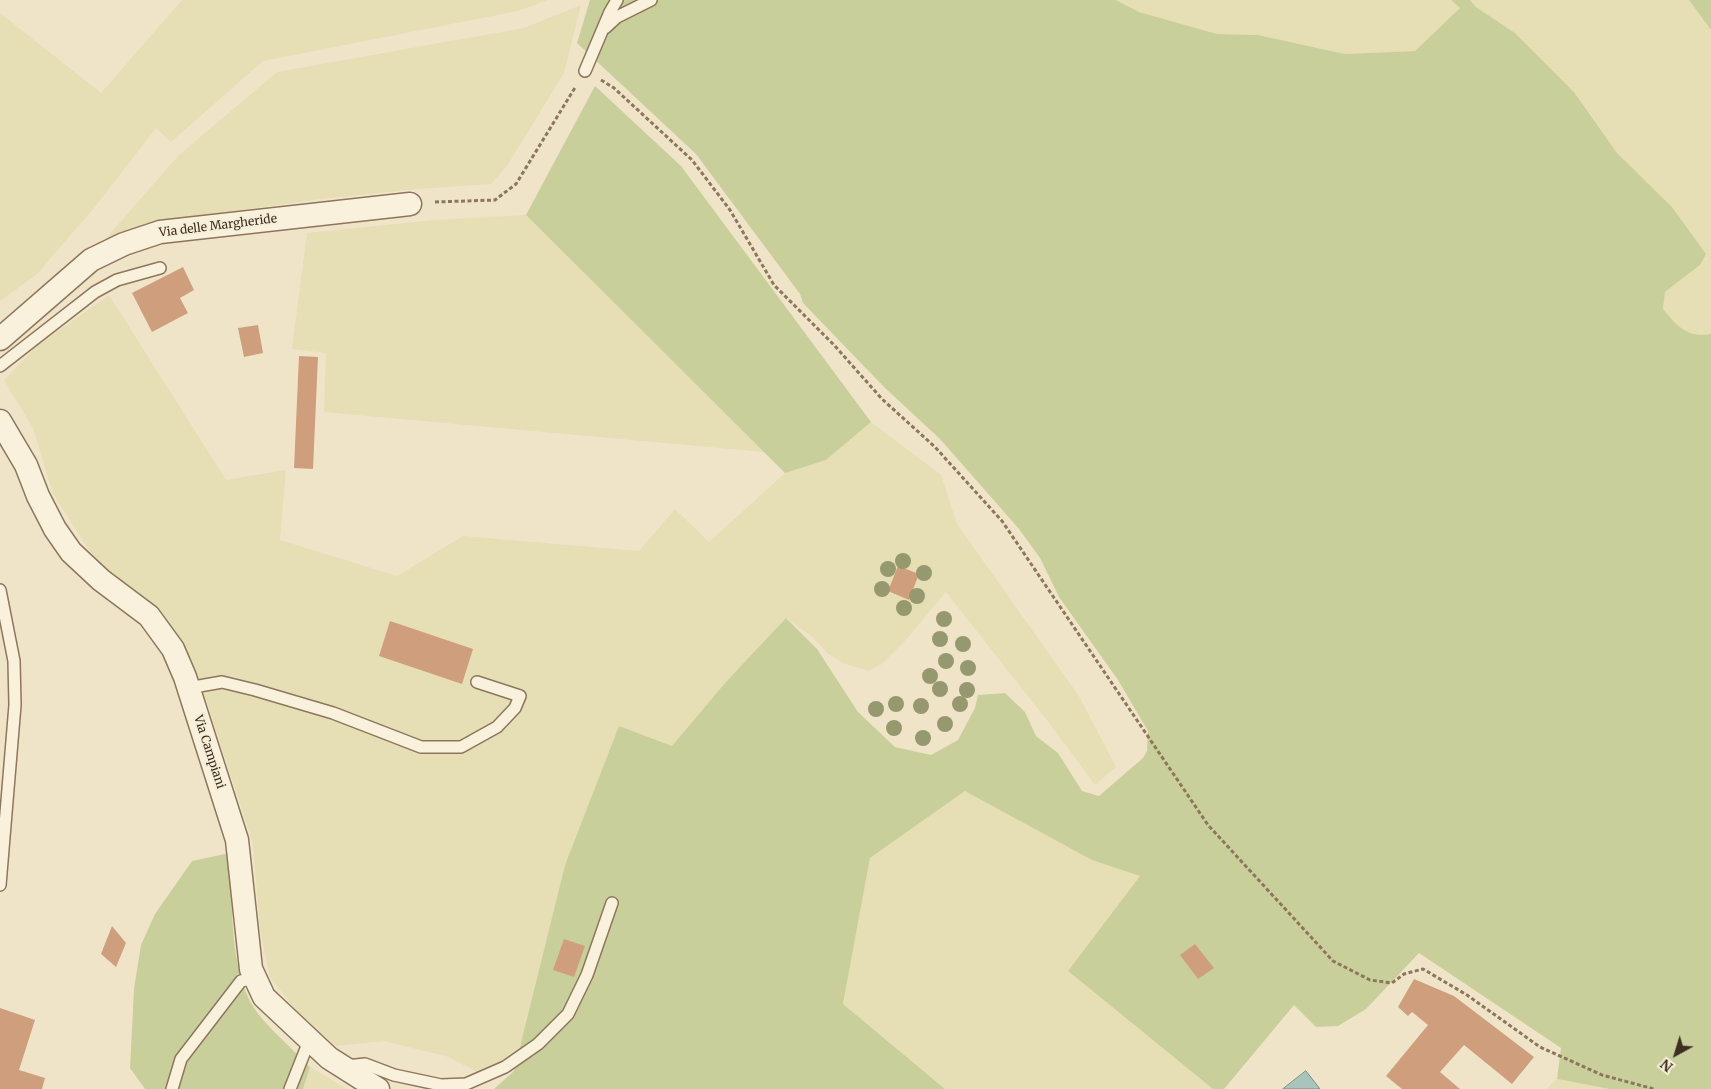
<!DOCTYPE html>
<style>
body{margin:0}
#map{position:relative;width:1711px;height:1089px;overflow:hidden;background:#f0e4c8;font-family:Merriweather,serif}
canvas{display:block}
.north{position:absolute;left:1651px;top:1029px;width:50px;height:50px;-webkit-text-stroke:4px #f7eed8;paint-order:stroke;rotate:219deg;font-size:14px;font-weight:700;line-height:20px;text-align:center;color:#3d2e20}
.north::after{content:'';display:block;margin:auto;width:18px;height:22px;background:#3d2e20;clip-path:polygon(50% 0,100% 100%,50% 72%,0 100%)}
</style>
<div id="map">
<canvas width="1711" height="1089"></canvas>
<div class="north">N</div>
</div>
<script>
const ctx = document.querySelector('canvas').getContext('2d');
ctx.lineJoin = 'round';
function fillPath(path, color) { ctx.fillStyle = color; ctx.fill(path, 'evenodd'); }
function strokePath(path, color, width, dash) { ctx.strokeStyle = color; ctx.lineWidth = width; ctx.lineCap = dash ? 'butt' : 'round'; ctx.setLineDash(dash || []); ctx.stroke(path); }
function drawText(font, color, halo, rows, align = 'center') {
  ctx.font = font + ' Merriweather,serif'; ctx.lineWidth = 4; ctx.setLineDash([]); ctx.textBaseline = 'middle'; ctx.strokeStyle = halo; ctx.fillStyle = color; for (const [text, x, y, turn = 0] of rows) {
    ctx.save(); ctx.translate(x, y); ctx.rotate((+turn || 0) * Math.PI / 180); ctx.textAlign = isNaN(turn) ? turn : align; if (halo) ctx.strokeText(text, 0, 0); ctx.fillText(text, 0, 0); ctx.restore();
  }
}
fillPath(new Path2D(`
 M182 0H547L518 11 263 61 171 142 156 128 94 208 36 275 0 301V13L101 93Z
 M1116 0H1451L1460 8 1415 51 1345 54 1258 35 1217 34 1139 12Z
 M1470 0H1689L1711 30V334L1701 336 1680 329 1663 309 1665 292 1700 265 1705 254 1672 207 1617 153 1574 92 1515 33 1476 7Z
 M581 5 564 73 507 166 491 184 417 189 321 199 156 222 101 244 179 155 277 72 524 28Z
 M526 215 764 452 324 412 326 353 292 349 307 233 434 220Z
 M109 295 226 480 286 470 280 540 397 576 463 536 639 551 675 509 709 542 785 473 826 460 871 422 941 475 957 524 1079 696 1116 767 1095 785 1053 728 946 592 903 643 882 664 869 671 843 663 827 653 814 638 786 618 725 683 672 746 619 727 565 865 514 1071 489 1078 446 1056 383 1041 336 1046 294 1008 270 977 260 930 253 844 200 681 183 645 164 616 112 574 89 550 53 494 33 428 4 380 37 346Z
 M965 791 1140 876 1068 971 1213 1089H945L843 1004 870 858Z
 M310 1067 347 1089H303Z
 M1557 1079 1610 1089H1546Z`), '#e6deb5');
fillPath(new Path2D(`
 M590 0H1116L1139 12 1217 34 1258 35 1345 54 1415 51 1460 8 1451 0H1470L1476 7 1515 33 1574 92 1617 153 1672 207 1706 254 1700 265 1665 292 1663 309C1677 326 1687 338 1711 334V1089H1610L1557 1079 1561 1048 1419 953 1366 1009 1338 1026 1316 1027 1294 1005 1224 1089H1213L1068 971 1140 876 1092 860 965 791 870 858 843 1004 945 1089H494L514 1071 565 865 619 726 672 746 725 683 786 618 817 649 858 712 895 747 931 755 958 740 975 708 978 695 1005 693 1025 712 1036 736 1058 753 1082 791 1099 796 1143 758 1147 751 1148 731 1118 680 1059 597 1040 558 1019 529 940 439 885 388 803 303 800 294 696 154 577 43Z
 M1689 0H1711V30Z
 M595 86 681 166 871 422 826 460 785 473 526 215Z
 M230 853C233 900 228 967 254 1008 265 1025 295 1051 310 1067L303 1089H145L130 1068 134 989 141 945 155 914 192 861Z`), '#c9cf9b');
const water = new Path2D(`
 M1306 1071 1320 1089H1283Z`);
fillPath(water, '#a9c4bc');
strokePath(water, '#6f938a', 1);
fillPath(new Path2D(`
 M183 267 194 290 180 298 188 313 152 332 132 293Z
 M258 325 263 353 244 357 238 328Z
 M299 356 318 357 313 469 294 468Z
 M898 566 919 574 909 600 888 591Z
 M390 621 473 649 462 684 379 656Z
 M112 926 126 943 116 967 101 954Z
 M564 939 585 946 574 977 553 970Z
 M1195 944 1214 968 1198 979 1180 955Z
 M1414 979 1454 996 1534 1057 1512 1084 1464 1045 1440 1072 1460 1089H1402L1386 1076 1428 1025 1412 1012 1408 1016 1398 1007Z
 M0 1008 35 1020 19 1070 45 1078 42 1089H0Z`), '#cf9f7d');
const service = new Path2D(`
 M605 28 617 17 651 0
 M585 71 610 12 617 0
 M0 366 95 292 117 280 160 268
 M0 590 14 661 15 705 0 885
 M188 688 222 682 255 690 333 713 421 747H461L497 727 515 708 520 696 477 682
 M346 1066 365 1064 394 1075 441 1085 466 1084 505 1067 538 1044 568 1014 587 975 612 903
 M172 1089 181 1059 241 981 255 978
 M290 1089 309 1041`);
const minor = new Path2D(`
 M0 339 91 260 124 244 160 232 410 204
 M0 421 26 465 38 496 55 529 71 552 101 580 149 616 173 649 185 677 237 840 251 969 264 997 329 1058 378 1089`);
strokePath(service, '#8d765c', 14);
strokePath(minor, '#8d765c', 25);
strokePath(new Path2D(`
 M601 80 614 88 692 160 730 210 774 285 834 345 882 399 935 447 1002 521 1208 825 1333 961 1370 980 1392 983 1404 974 1423 969 1467 995 1540 1047 1602 1075 1654 1089
 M435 202 495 200 516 184 576 86`), '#8d765c', 3, [4, 2.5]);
strokePath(service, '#faf1dc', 11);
strokePath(minor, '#faf1dc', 22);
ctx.fillStyle = '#96986f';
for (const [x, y] of [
 [903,561],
 [888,569],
 [924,573],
 [882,589],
 [917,596],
 [904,608],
 [944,619],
 [940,639],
 [963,644],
 [946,661],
 [968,668],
 [930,676],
 [940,689],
 [967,690],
 [896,704],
 [960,704],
 [921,706],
 [876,709],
 [945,724],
 [894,728],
 [923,738]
]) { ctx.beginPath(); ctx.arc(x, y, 8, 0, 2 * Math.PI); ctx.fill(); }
drawText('12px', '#3d2e20', '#f7eed8', [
 ["Via delle Margheride",218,226,-7],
 ["Via Campiani",209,752,72]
]);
</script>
